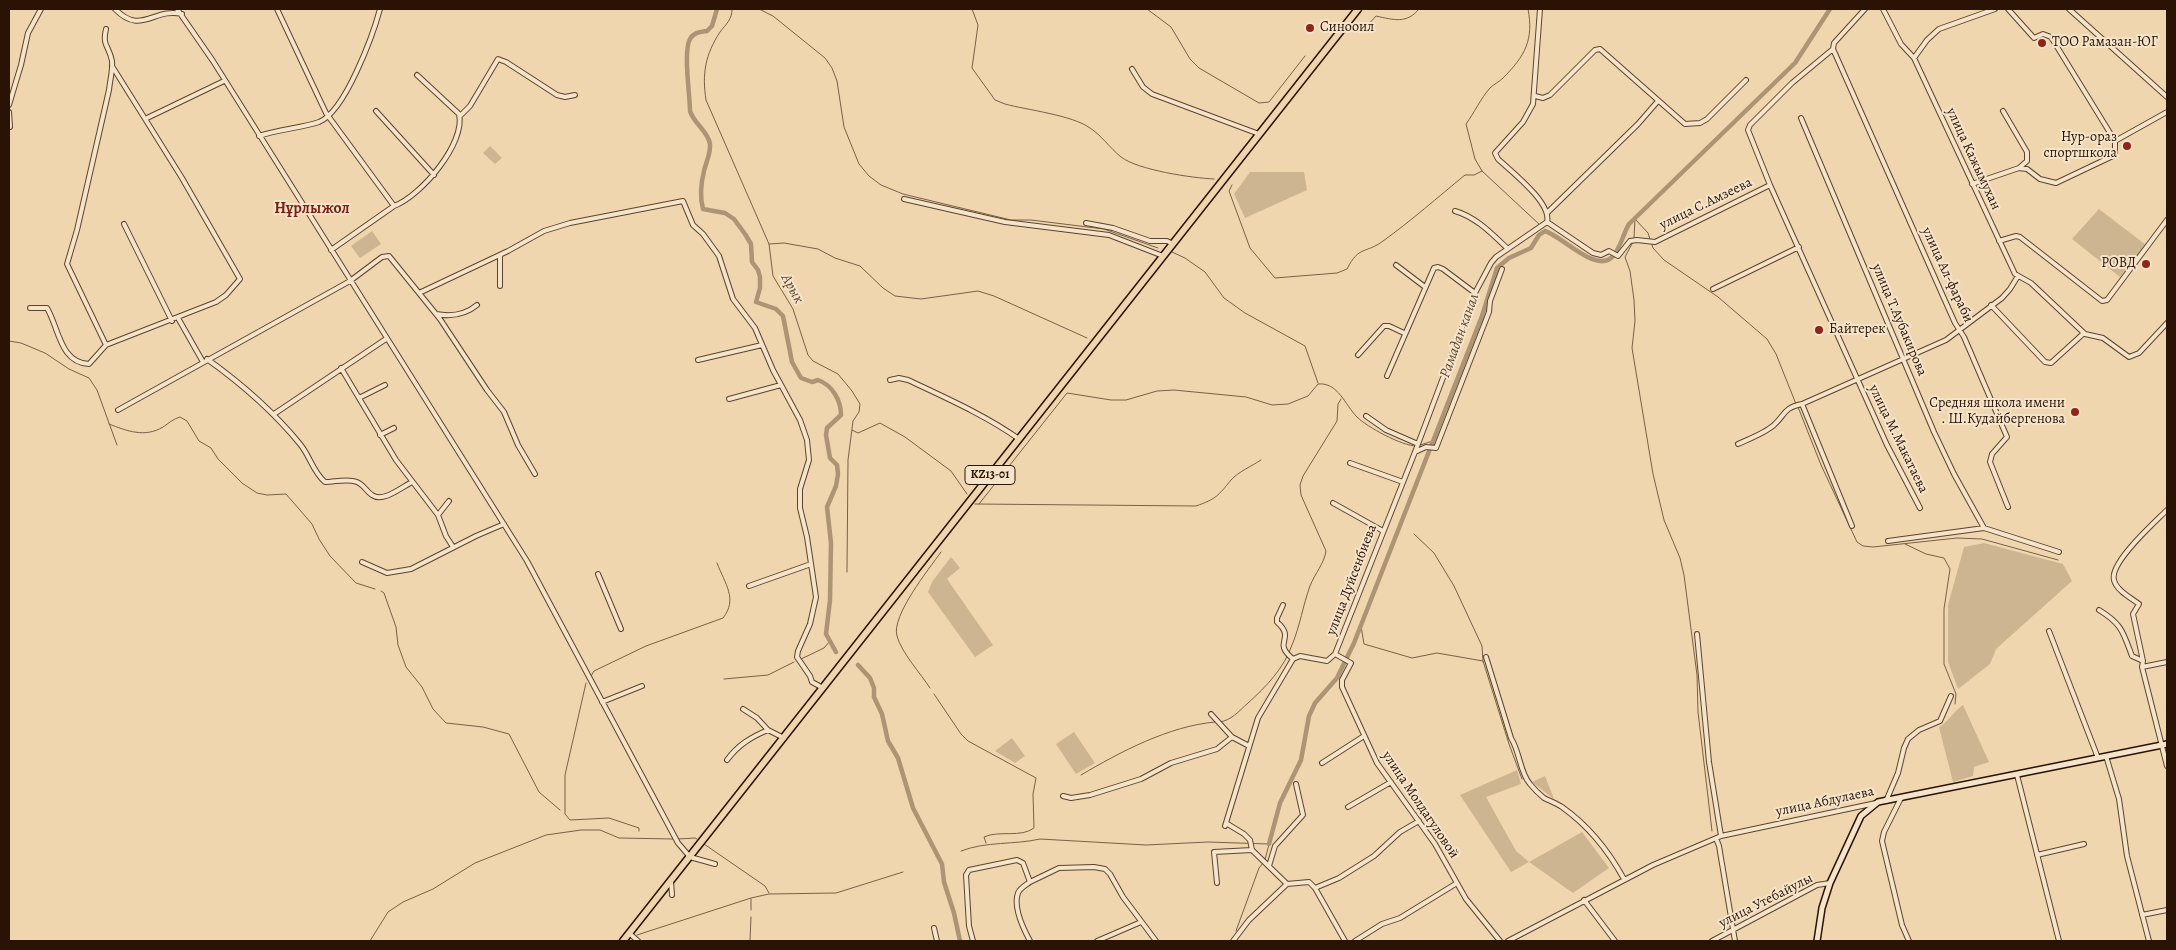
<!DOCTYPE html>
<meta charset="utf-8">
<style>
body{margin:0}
#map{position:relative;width:2176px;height:950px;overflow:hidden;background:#efd6ae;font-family:Alegreya,serif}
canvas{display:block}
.frame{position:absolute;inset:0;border:10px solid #2a1305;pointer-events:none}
</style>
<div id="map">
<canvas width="2176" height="950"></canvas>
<div class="frame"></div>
</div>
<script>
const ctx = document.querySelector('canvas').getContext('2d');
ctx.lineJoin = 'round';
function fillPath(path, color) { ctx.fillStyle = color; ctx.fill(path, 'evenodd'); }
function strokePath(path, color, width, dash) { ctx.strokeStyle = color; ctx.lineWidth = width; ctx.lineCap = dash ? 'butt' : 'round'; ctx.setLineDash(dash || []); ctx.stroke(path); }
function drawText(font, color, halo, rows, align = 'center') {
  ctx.font = font + ' Alegreya,serif'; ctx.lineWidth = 4; ctx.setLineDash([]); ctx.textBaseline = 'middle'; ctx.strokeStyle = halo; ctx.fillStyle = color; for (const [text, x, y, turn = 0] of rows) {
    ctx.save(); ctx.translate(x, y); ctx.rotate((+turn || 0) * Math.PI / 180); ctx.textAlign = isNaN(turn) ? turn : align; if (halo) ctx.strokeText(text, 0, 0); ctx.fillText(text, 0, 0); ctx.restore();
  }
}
fillPath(new Path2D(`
 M490 146 502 158 495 164 483 153Z
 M1250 172H1304L1307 190 1245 218 1234 194Z
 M2099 209 2146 245 2120 277 2072 239Z
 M372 231 381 244 360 258 351 246Z
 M1984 543 2063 564 2072 581 1996 649 1990 664 1958 689 1948 662V605L1964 547Z
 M951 557 960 568 947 579 993 645 975 657 928 592 932 582Z
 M1963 705 1989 762 1974 767 1973 776 1953 782 1939 727C1948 722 1953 712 1963 705Z
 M1074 732 1095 763 1076 774 1056 744Z
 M1012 738 1025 756 1015 763 995 751Z
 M1517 770 1521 784 1486 797 1516 851 1529 862 1582 832 1609 868 1573 893 1529 862 1511 872 1460 795Z
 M1545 776 1554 799 1532 782Z`), '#ceb591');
strokePath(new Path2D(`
 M732 9C732 20 726 24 720 32 705 55 702 74 706 100L769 244 773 276 793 309 808 355 813 361 838 374 852 391 860 404 859 412 853 421 848 460 847 572
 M759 9 773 16 825 58 832 68 837 81 844 127 859 164 869 176 881 185 903 194 1011 220H1031L1104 229 1158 248
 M972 9 978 25 972 68 995 100 1005 104C1027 110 1072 115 1090 128 1101 135 1110 148 1121 157 1138 170 1192 178 1214 179
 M1147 9 1171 27 1190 59 1199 68 1259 103 1269 102 1305 56
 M1528 9C1534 40 1525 56 1503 78 1499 82 1494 84 1490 88 1481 98 1474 113 1466 124L1475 159 1482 171 1540 225
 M1366 27 1376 16C1394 20 1407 24 1419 9
 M1232 185 1229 191 1250 248 1275 278 1337 273 1347 269C1359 245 1366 254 1383 241 1411 221 1438 197 1465 175H1474L1482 171
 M1636 220 1648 233 1653 248 1664 260 1718 297 1767 339 1776 354 1796 404
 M1634 238 1635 219
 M1633 242 1625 257 1630 271 1634 300 1635 321 1632 348 1653 474 1664 520 1680 558 1684 575 1697 675 1698 712 1712 831
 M769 244 784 243 818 249 835 258 860 266 883 288 895 296 921 299 978 291 994 296 1087 338
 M1172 252 1185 258 1205 272 1224 298 1245 313 1305 346 1318 383
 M9 341 21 343 45 353 69 369 89 378 97 390 117 445
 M1798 407 1821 465 1857 542 1863 546 1873 547 1957 538 1982 539 2058 560
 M109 424C127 431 145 438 163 427 169 423 173 419 180 417L187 421 199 441 211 448 218 459 242 483 257 493 267 495 286 494 312 524 319 539 330 556 356 583 375 589
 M852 430 858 433 880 423 905 437 951 471 967 494
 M1420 445 1433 441
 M975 504 1196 506C1216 499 1218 496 1231 480 1238 472 1252 466 1261 460
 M979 504 1067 393 1111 400H1126L1157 391 1174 390 1246 397 1272 405 1288 404 1308 396 1318 384C1338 382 1345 405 1357 417 1367 427 1402 446 1416 446
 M1414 534 1434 553 1454 586 1482 646 1483 661
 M1905 544 1926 554 1944 558 1950 569 1944 609V664L1956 694 1955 704
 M381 591 384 593 396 627 398 645 406 667 422 687 433 709 446 723 483 727 509 734 539 792 560 810
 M1361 626 1364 644 1412 658 1437 653 1483 661 1509 744 1522 779
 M799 660 824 648 830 641
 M591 676 594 671 646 646 723 618C738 599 725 584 717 563
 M724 679 768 675 794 662
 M586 683 565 775V814L570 820 609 818 639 828V831
 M930 688C921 674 901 652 897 636 891 616 929 569 941 552
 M934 694 961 734 968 741 1036 778 1033 794 1034 828C1021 838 999 830 984 837L986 843
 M1219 722C1231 721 1239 711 1248 703 1266 687 1284 668 1292 645 1300 626 1303 605 1310 586 1315 573 1324 564 1326 551L1301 495 1300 485 1303 476 1337 421 1338 404 1341 399
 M1081 775C1120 752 1169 726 1215 722
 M678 839 695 838 697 839
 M704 844 765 886 769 893
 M961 851C987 841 1014 845 1040 839L1146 845 1208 842 1269 844 1265 860
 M751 910V899
 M1236 931 1259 868 1263 863
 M637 935 751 898 769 894 836 893 903 872
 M370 941 388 912 403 902 433 889 475 863 546 835 581 830H600L619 838 673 839
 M750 941 751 917`), '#786048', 1);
strokePath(new Path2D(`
 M717 9 712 26 707 31C700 32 694 32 690 39 683 51 690 95 690 111 694 124 708 131 710 144 711 153 706 162 704 171 701 183 700 198 703 209L725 213 734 219 745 234 751 244 752 262 758 270 760 277V288L756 302 776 309 783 316 792 362 801 378 812 382 818 380C832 385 841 400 841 415L827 428 826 435 830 458 837 465 838 474 836 486 827 507 831 543 830 600 826 634 836 652
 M858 665 870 678 874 688V697L882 714 888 741 898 758 913 808 942 864 944 882 954 913 960 941
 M1269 844 1280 803 1301 760 1309 716 1315 703 1337 678 1354 643 1482 316 1497 268 1509 258 1531 248 1539 235 1545 231C1562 236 1597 275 1613 256 1621 247 1623 234 1629 224L1795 63 1830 9`), '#ac9475', 4.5);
const street = new Path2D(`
 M115 9C141 36 154 7 182 14
 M177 9 213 61 527 561 678 843 690 857 715 864
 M277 9 326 113 394 206
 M1883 9 1901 44 1914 58 2015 274 2031 283 2085 334 2103 338 2129 357 2139 353 2167 323
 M2069 9 2167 97
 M106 29C102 47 109 45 112 61 113 70 110 80 109 90L77 230 67 264 106 345
 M1833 49 1955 323 1964 337 2007 437 1992 454 1990 462 2008 507
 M1914 58 1927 40 1939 29 1995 9
 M1132 69 1143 87 1152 94 1259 134
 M1535 96 1543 98 1550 95 1595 50 1600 49 1685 124 1700 123 1707 119 1746 80
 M9 105 21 65 28 33 41 9
 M376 111 434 175
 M2003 111 2027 152V161L2019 168
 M9 112 10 127
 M460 116 470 106 498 59 506 62 557 95 565 97 575 95
 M1801 118 1934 432 1954 474 1984 528
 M145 119 224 81
 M259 136C279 129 302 128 319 122 345 112 373 35 380 9
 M2115 141 2167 112
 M1972 184 2019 168 2027 169 2040 179 2056 183 2115 155V141L2051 37 2043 34 2034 38 2008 9
 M1770 185 1887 445 1920 508
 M904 199 1005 222 1109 235 1163 256
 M1455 211C1476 217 1492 234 1507 248
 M1548 212 1638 124 1658 101
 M1547 222 1593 253 1601 255 1609 251 1618 256 1630 241 1637 240 1655 242 1770 185 1748 130 1750 125 1792 83 1833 49 1834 43 1865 9
 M1086 223 1113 228 1150 241H1167L1173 244
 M124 224 172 321
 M1999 241 2016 236 2020 237 2102 301 2107 300 2167 220
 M331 250 394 206C421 196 466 143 459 114L417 75
 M500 255V286
 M1396 265 1425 287
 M1713 289 1799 247
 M419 293 508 251 544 231 570 223 683 201 693 225 703 234 719 256 733 299 755 328 773 370 800 420 807 440 809 460 800 489V508L807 537 816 597 810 624 798 651 797 657 810 676 812 682 823 688
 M1991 305 2045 362 2051 363 2084 333
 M30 308H47C59 328 60 363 89 364L106 345 216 302 226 295 240 279 182 178 112 66
 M436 314C452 317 465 315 477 305
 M178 318 203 362
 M1358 355 1384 326H1389L1404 333
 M207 359C242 384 273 411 300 444 310 456 313 472 325 482 335 482 347 478 357 482 364 485 366 491 372 495 383 503 402 487 412 482
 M698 360 762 345
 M341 368 396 460 438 515 446 536 453 547
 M1387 376 1434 268 1438 267 1443 269 1475 293
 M890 380 899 378 908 380C946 398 985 415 1019 439
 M359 398 385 385
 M729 399 781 385
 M118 410 350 281 382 257 389 256 440 319 487 390 504 412 518 445 535 474
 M274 414 386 339
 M1366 416 1386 430 1418 444
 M380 435 394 428
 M1738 444C1749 439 1765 433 1774 425 1786 414 1783 408 1802 404
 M1415 452 1426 447 1436 448 1489 312 1490 301 1502 269
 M1350 463 1403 482
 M1333 503 1383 531
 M2167 510C2155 522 2109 563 2114 580 2116 590 2131 598 2139 604L2133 614 2143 661 2142 667 2167 766
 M438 515 449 501
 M1852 526 1802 404 1946 340 2002 298 2010 289 2018 276
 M1888 541 1984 528 2059 552
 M362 562 387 573 411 569 476 536 504 524
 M598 574 621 629
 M749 586 811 564
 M1283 605 1277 618V622C1297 640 1271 641 1293 659
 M2099 610C2122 624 2123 632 2132 656L2143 661
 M2049 631 2098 758
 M1697 634 1709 762 1721 836
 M1335 654 1351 663 1342 680V687L1377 763 1435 844 1466 899 1500 941
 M1486 657 1511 738C1520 752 1520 773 1530 784 1534 789 1539 794 1544 798 1550 801 1556 803 1562 807 1589 826 1608 850 1624 879
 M2142 667 2167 662
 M602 702 642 686
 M743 709 757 718 768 730 784 738
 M1211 714 1232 737 1249 746
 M2106 756 2119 799 2127 856 2149 941
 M727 760C738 745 751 737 768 730
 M1322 763 1364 736
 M2017 775 2059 941
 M1063 796 1071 798 1090 795 1141 779 1171 763 1217 749 1232 737
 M1901 798 1884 832 1882 841 1902 925 1909 941
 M1886 801 1898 773 1904 748 1908 739 1919 730 1940 721 1951 696
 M1348 807 1391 782
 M1226 823 1244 834 1250 840 1252 850 1287 884 1249 920 1233 941
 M1225 826 1258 718 1293 659 1300 656 1327 661 1335 654 1415 452 1475 293 1491 263 1496 257 1547 222C1552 203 1512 172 1498 159L1495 153 1523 122 1533 104 1540 9
 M1716 838 1719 846 1735 941
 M2037 855 2084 844
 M1269 866 1275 846 1303 815 1296 784
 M671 881 672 895
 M1030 882 1059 868 1094 867 1105 869 1110 874 1123 897 1156 941
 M1217 883 1214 852 1252 850
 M1287 884 1309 882 1315 888 1345 941
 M1315 888 1339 878 1374 856 1400 832 1419 821
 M1584 900 1615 941
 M2142 915 2167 910
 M934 928 937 941
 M629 933 638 941
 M973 941 969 926 966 875 969 870 1017 860 1023 863 1030 882C1026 885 1020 888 1018 893 1013 907 1024 930 1030 941
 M1097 941 1141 922
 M1355 941 1382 924 1400 918 1457 883
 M1508 941 1653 865 1721 836 1876 803
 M1712 941 1817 885 1830 883`);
const secondary = new Path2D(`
 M1817 941 1822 908 1830 883 1861 816 1878 802 2167 744`);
const highway = new Path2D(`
 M623 941 1358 9`);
strokePath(street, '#5b442f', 6);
strokePath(secondary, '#2a1305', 8);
strokePath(highway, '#2a1305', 9);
strokePath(street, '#f5e4ca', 4);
strokePath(secondary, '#f5e4ca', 5);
strokePath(highway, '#efd6ae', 6);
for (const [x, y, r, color] of [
 [1310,28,5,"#8f2418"],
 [2042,43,5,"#8f2418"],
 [2127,146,5,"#8f2418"],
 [2146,264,5,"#8f2418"],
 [1819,330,5,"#8f2418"],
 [2075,412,5,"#8f2418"]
]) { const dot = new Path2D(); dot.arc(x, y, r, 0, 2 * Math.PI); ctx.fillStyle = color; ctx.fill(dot); strokePath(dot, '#f5e4ca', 2); }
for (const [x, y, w] of [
 [990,475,50]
]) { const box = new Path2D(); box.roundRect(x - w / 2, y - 9.5, w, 19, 4); ctx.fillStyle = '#f5e4ca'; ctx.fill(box); strokePath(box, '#2a1305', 1); }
drawText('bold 12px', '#2a1305', null, [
 ["KZ13-01",990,475]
]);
drawText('14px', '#2a1305', '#f5e4ca', [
 ["Синооил",1320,28],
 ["ТОО Рамазан-ЮГ",2052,43],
 ["Нур-ораз",2117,138,"right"],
 ["спортшкола",2117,154,"right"],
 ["РОВД",2136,264,"right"],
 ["Байтерек",1829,330],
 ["Средняя школа имени",2065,404,"right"],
 [". Ш.Кудайбергенова",2065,420,"right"]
], 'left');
drawText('14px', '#2a1305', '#f5e4ca', [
 ["улица Кажымухан",1973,159,65],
 ["улица С.Амзеева",1706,204,-26],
 ["улица Ал-фараби",1947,275,65],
 ["улица Т.Аубакирова",1899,320,67],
 ["улица М.Макатаева",1898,439,64],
 ["улица Дуйсенбиева",1352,580,-69],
 ["улица Абдулаева",1825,802,-12],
 ["улица Молдагуловой",1420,805,56],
 ["улица Утебайулы",1766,901,-27]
]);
drawText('italic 15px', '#5e4732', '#f5e4ca', [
 ["Арык",792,289,61],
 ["Рамадан канал",1460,336,-70]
]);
drawText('bold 16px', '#7a1f14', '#f5e4ca', [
 ["Нұрлыжол",312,209]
]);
</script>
